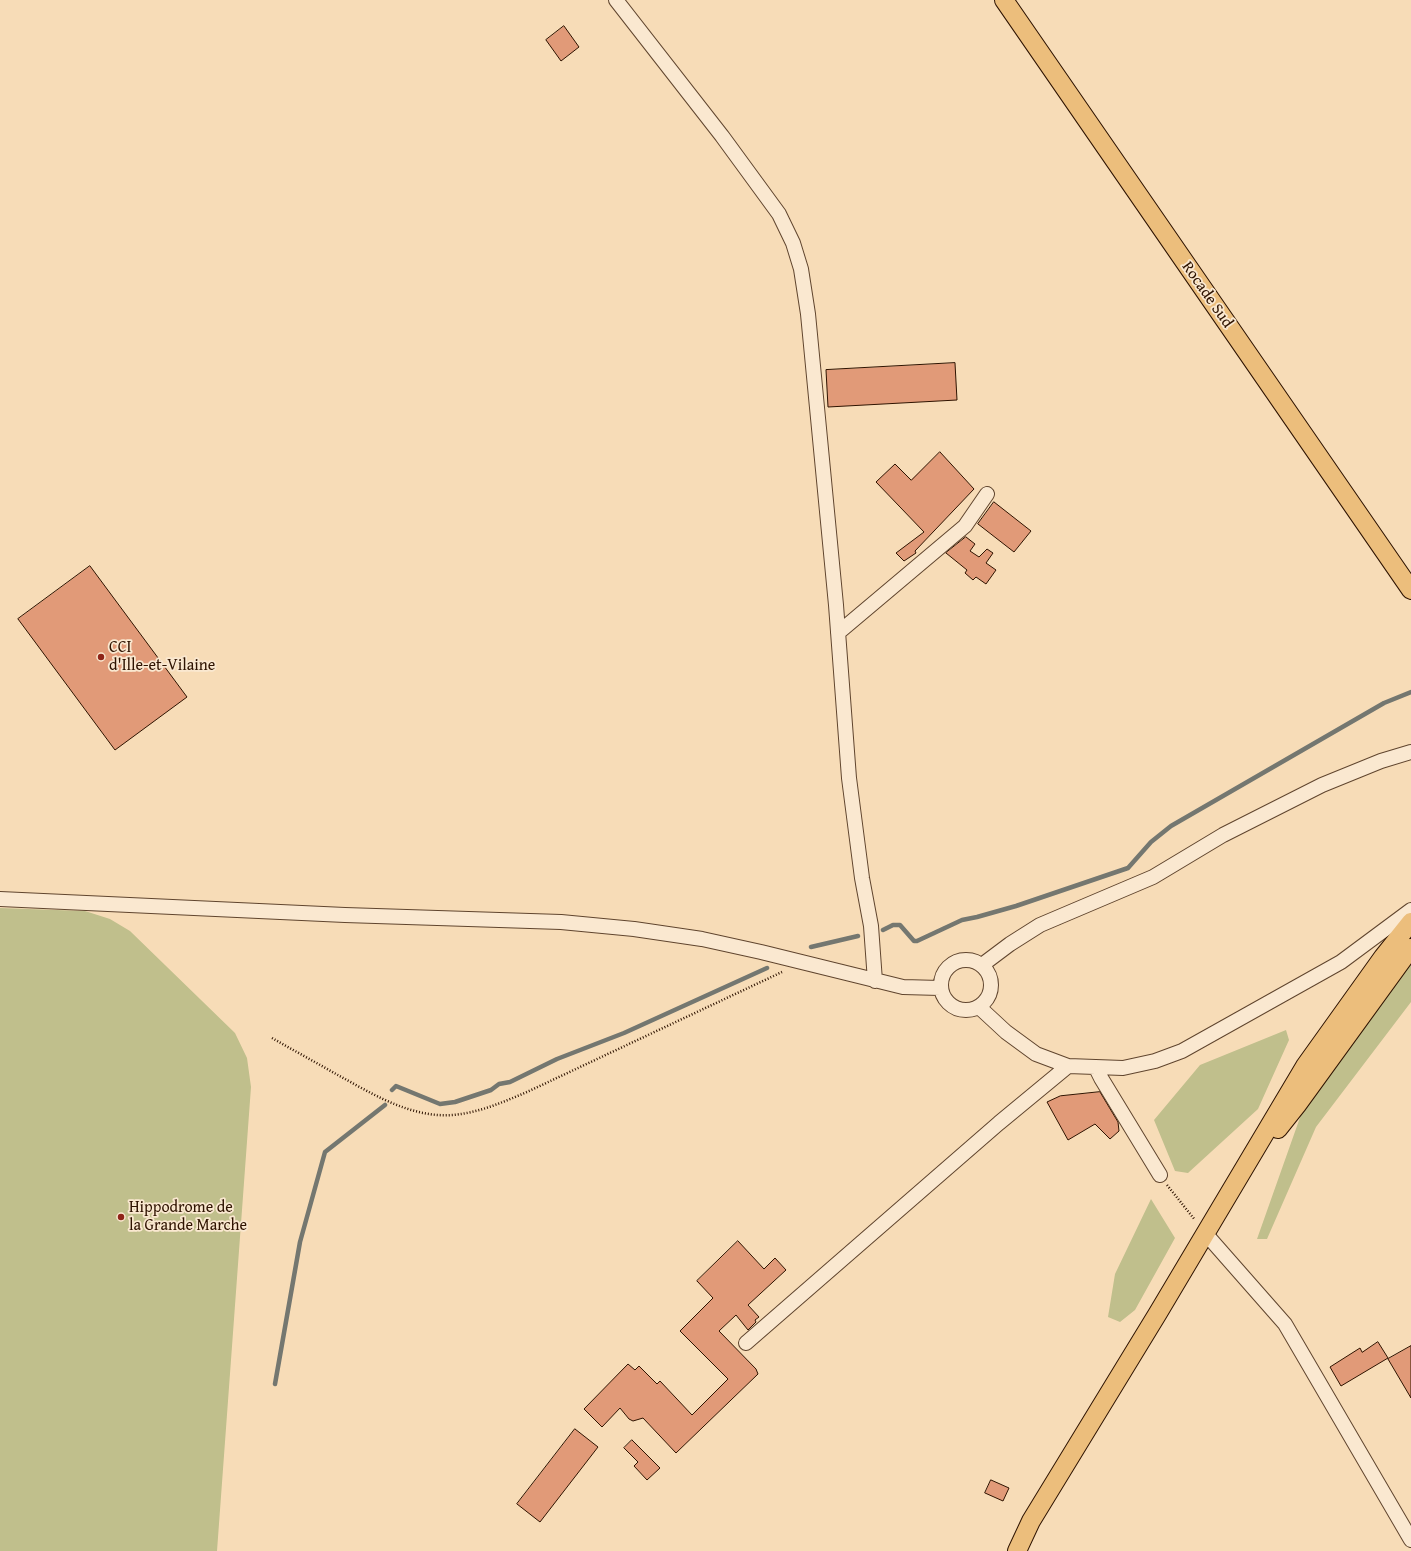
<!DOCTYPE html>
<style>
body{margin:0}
canvas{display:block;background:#f7dcb7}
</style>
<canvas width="1411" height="1551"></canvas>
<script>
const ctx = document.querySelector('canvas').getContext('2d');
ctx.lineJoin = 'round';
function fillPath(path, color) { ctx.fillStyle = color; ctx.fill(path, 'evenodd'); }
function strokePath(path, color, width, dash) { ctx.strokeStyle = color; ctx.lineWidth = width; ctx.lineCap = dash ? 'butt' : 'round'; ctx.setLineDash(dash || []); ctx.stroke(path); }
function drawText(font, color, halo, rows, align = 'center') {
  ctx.font = font + ' "Gentium Book Plus",serif'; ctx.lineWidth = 3.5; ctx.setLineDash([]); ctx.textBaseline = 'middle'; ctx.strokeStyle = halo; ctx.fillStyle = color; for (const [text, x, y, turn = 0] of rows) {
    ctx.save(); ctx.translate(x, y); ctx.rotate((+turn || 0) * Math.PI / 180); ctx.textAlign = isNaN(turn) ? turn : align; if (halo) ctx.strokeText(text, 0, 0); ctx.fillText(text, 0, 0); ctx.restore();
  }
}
fillPath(new Path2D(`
 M0 908 85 911 110 919 130 931 235 1033 247 1058 251 1087 217 1551H0Z
 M1411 963V1002L1316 1127 1267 1239H1257L1303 1109Z
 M1286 1030 1289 1040 1258 1109 1188 1173 1175 1171 1154 1120 1200 1065Z
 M1151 1199 1175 1238 1135 1310 1120 1322 1108 1317 1115 1274Z`), '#c0bf8c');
strokePath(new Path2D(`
 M883 930 893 925H900L914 941H917L962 920 977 917 1016 906 1128 868 1151 842 1171 826 1384 703 1411 692
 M811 947 858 936
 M392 1090 396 1086 440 1104 455 1102 491 1090 499 1084 510 1082 557 1059 624 1033 767 968
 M275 1384 300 1242 325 1152 385 1105`), '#747770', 4.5);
const building = new Path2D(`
 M564 26 579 47 561 61 546 40Z
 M955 363 957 400 828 407 826 370Z
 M940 452 974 489 915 551 916 553 904 561 896 553 924 532 876 482 895 464 911 480Z
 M994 502 1031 531 1014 552 978 524Z
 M966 537 975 544 970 551 979 557 987 549 993 553 986 563 996 570 986 584 976 577 973 580 965 573 967 570 946 553Z
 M90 566 187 697 115 750 18 619Z
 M1100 1092 1118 1122 1119 1131 1110 1139 1095 1124 1068 1140 1047 1102 1060 1096Z
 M738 1241 764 1269 775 1258 786 1270 748 1305 759 1317 755 1320 756 1322 748 1330 736 1315 719 1331 756 1369 758 1374 676 1453 643 1418 633 1421 629 1419 620 1408 602 1427 584 1409 628 1364 635 1370 639 1366 657 1384 660 1381 692 1415 728 1379 680 1331 713 1298 697 1281Z
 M1378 1342 1388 1358 1341 1386 1330 1367 1360 1348 1362 1352Z
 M1411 1346V1398L1388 1359Z
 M575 1429 598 1447 540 1522 517 1504Z
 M632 1440 660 1468 647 1480 634 1466 638 1462 624 1448Z
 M991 1480 1009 1488 1003 1501 985 1493Z`);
fillPath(building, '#e19a78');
strokePath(building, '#2e1300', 1);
const minor = new Path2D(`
 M616 0 722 136 779 214 793 243 801 269 808 314 836 605 849 778 862 878 871 926 875 981
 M838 633 965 526 987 494
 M0 899 345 915 561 922 634 929 702 939 761 952 903 987 940 988
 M941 985a25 25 0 1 1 50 0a25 25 0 1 1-50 0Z
 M982 965 1010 944 1040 925 1153 877 1223 835 1322 785 1381 761 1411 752
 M979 1007 1006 1032 1036 1054 1068 1066 1123 1068 1155 1061 1182 1051 1341 962 1411 910
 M1096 1068 1101 1078 1160 1175
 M1205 1233 1285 1324 1411 1540
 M746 1343 999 1123 1068 1066`);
const major = new Path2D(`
 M1004 0 1411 590
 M1278 1129 1297 1105 1411 948
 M1017 1551 1031 1521 1158 1313 1305 1066 1383 957 1411 922`);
strokePath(minor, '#60452e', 16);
strokePath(major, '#2e1300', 20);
strokePath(new Path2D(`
 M272 1038C293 1050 315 1062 336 1074 371 1093 410 1118 452 1115 479 1113 503 1102 527 1092L782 972
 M1167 1185 1195 1220`), '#2e1300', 2.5, [1, 2]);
strokePath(minor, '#fae8d0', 14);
strokePath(major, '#ecbe7c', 18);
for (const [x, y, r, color] of [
 [101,657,4,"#8f2418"],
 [121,1217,4,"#8f2418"]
]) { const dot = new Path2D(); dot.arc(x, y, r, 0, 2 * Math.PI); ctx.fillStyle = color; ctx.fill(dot); strokePath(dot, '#fae8d0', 1.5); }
drawText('16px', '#2e1300', '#fae8d0', [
 ["Rocade Sud",1207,295,55]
]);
drawText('16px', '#2e1300', '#fae8d0', [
 ["CCI",109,648],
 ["d'Ille-et-Vilaine",109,666],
 ["Hippodrome de",129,1208],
 ["la Grande Marche",129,1226]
], 'left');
</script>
